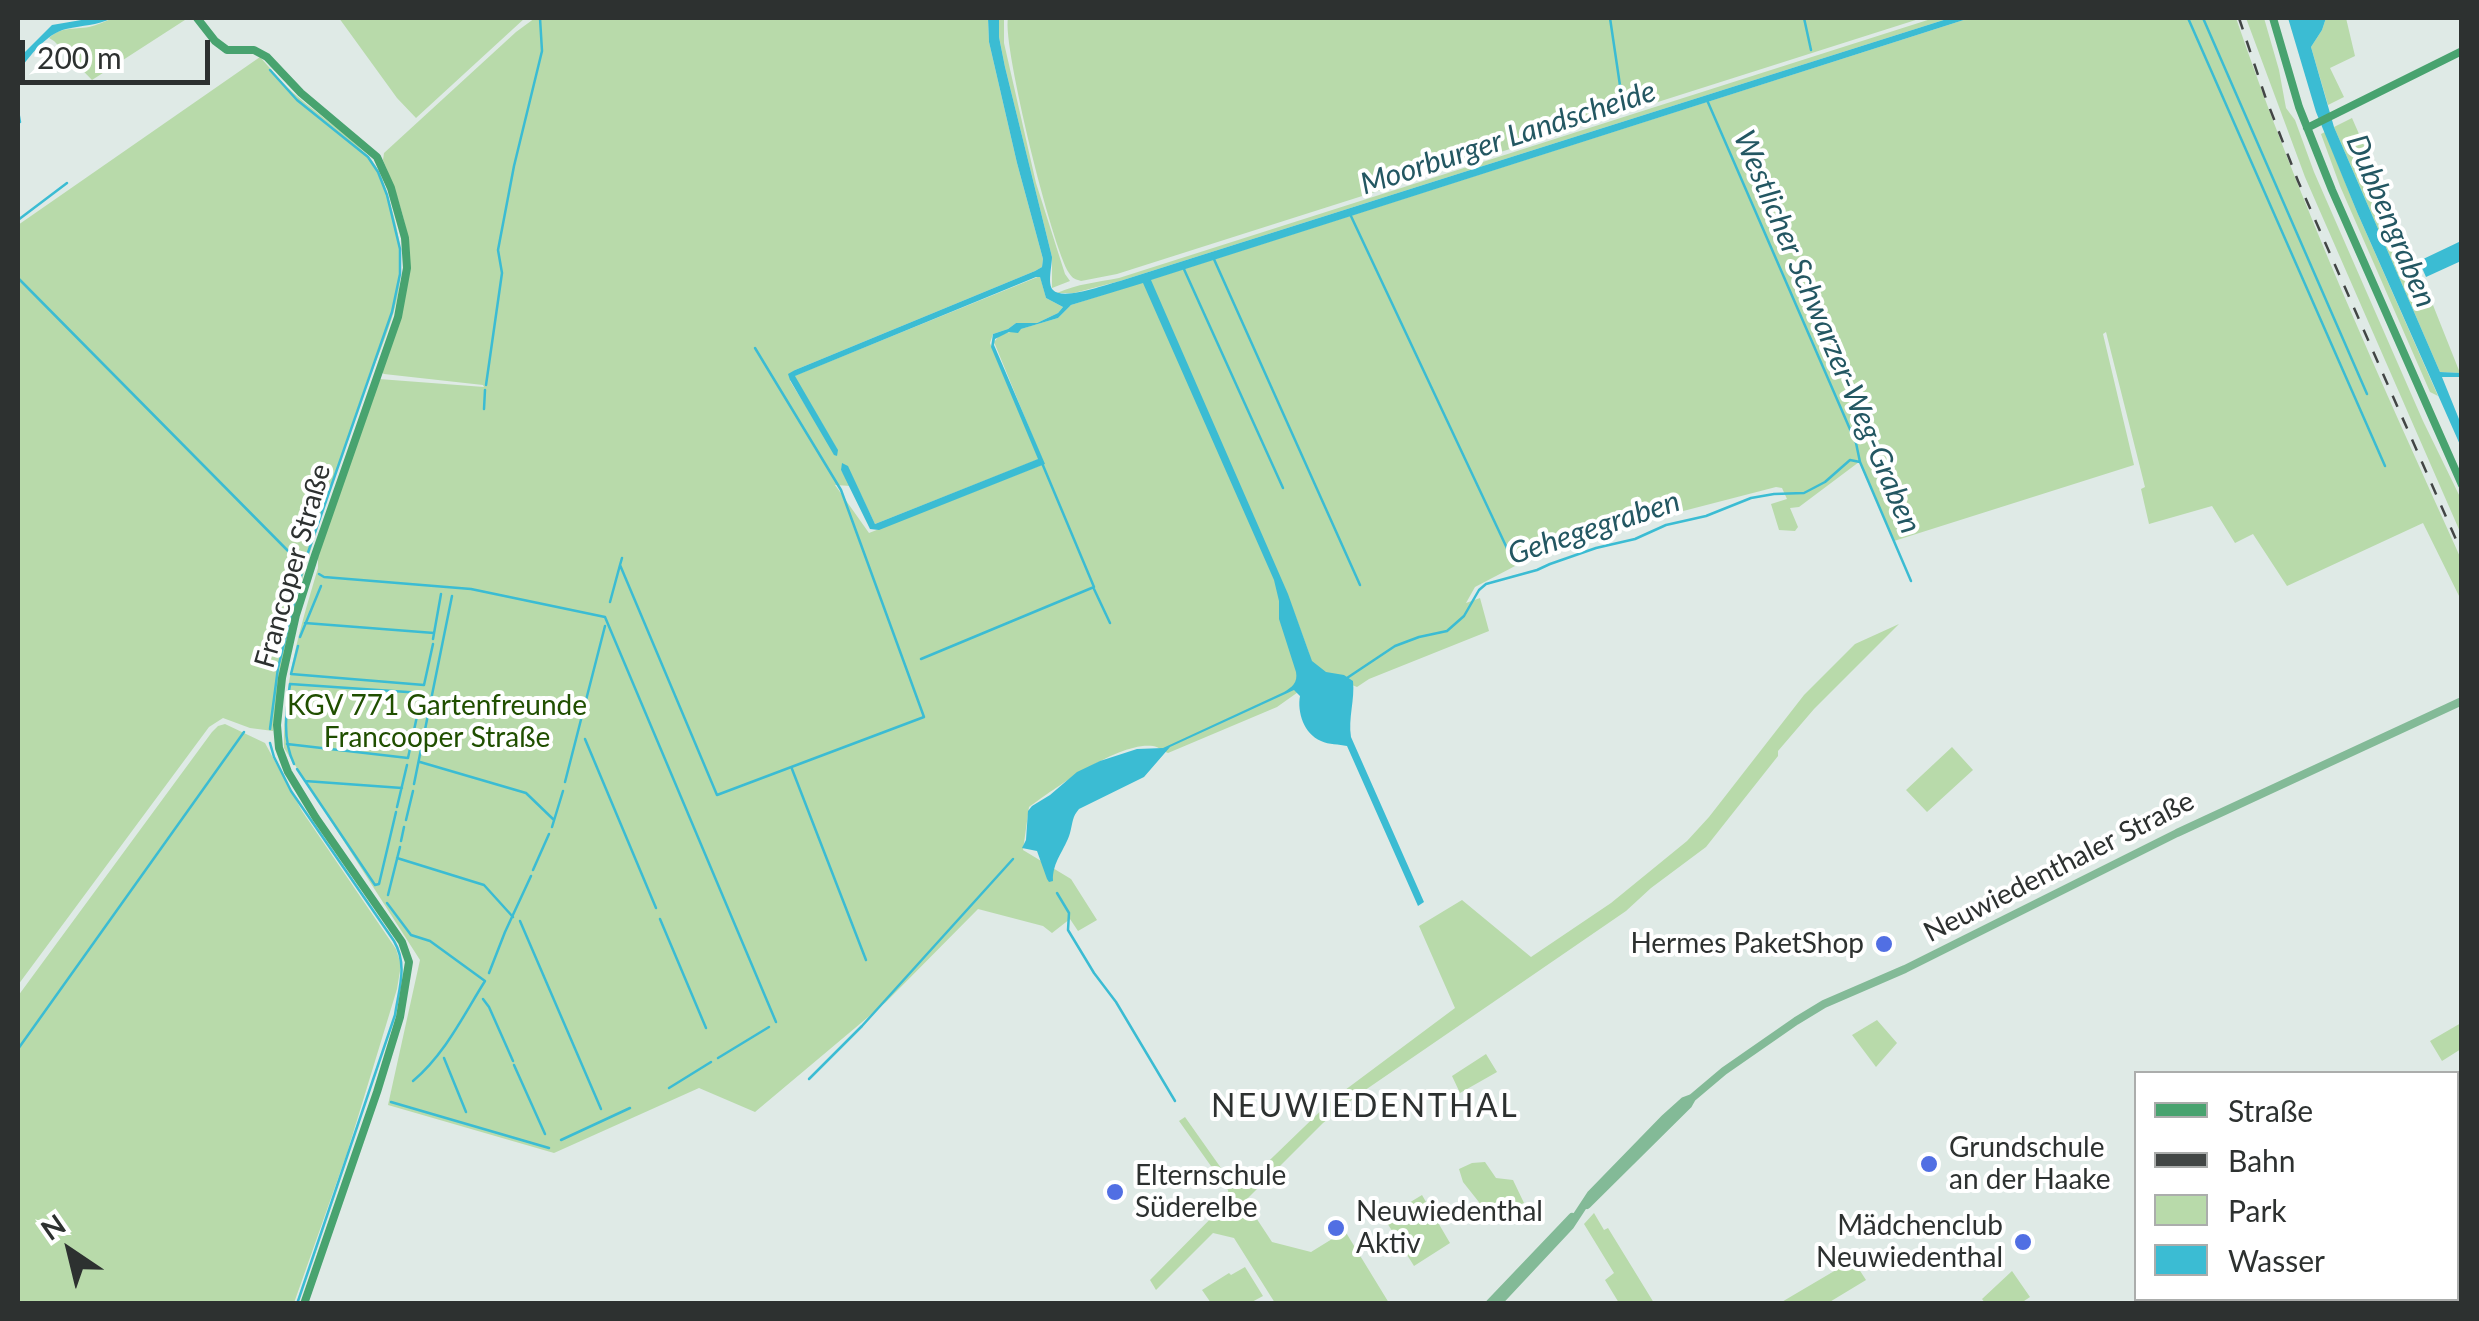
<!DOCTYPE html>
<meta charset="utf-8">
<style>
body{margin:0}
#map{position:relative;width:2479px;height:1321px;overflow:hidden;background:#dfeae6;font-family:Lato,sans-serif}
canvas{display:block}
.frame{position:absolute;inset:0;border:20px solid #2d3130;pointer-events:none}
.legend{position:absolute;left:2134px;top:1071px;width:325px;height:230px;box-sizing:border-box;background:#fff;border:2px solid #abadac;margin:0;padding:12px 18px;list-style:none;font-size:30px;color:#2d3130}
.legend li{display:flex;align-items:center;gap:20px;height:50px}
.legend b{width:50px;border:2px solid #abadac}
.north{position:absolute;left:20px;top:1201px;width:100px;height:100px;-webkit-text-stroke:8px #fff;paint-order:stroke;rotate:325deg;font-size:28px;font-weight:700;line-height:40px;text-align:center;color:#2d3130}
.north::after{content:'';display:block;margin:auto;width:35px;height:45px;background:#2d3130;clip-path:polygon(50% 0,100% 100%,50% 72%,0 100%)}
.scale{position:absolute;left:20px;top:40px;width:190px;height:45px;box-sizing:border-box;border:5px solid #2d3130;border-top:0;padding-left:12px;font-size:30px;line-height:35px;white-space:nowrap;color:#2d3130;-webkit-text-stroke:8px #fff;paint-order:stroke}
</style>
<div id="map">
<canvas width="2479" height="1321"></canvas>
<div class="frame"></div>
<ul class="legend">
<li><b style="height:12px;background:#48a36f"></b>Straße</li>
<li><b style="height:12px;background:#424645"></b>Bahn</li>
<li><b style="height:28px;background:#b8daaa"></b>Park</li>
<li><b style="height:28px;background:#3bbcd3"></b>Wasser</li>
</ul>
<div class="north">N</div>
<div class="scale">200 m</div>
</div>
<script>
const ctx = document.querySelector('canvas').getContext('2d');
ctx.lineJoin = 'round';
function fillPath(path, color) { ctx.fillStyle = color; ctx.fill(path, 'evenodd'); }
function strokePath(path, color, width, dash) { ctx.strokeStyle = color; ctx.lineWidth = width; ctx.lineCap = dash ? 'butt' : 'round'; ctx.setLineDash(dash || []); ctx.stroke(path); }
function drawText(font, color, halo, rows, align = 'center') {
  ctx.font = font + ' Lato,sans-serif'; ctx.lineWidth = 8; ctx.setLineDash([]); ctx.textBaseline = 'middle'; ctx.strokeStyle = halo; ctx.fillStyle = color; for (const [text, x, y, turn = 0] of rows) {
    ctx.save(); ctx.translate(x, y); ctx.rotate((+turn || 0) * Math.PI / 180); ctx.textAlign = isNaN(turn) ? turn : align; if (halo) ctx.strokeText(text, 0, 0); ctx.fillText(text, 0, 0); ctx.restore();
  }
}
fillPath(new Path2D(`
 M113 18H188L92 80 54 41 49 38C62 26 73 30 89 27 97 25 106 21 113 18Z
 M339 18H525L416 118 397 98Z
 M535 18H988L989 42 1017 163 1043 259 1042 267 1035 271 795 370 790 381 837 456V449L794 376 1040 276 1046 298 1063 307 1058 313 1037 323H1016L1008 329 993 334 990 343 1039 459 875 524 848 468 841 470 851 486 835 485 869 533 1044 464 994 342 1000 335 1058 318 1071 305 1970 18H2236C2299 203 2381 381 2461 559V600L2423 523 2287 586 2253 534 2235 543 2212 506 2149 524 2141 489 2145 487 2106 332 2103 334 2134 465 1894 541 1859 462 1799 507 1790 508 1798 527 1795 531 1779 530 1771 504 1787 499 1782 488 1776 487 1606 531 1517 565 1475 587 1466 603 1480 598 1489 631 1369 679 1357 687 1312 669 1309 653 1291 604 1301 690 1277 707 1168 753C1163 751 1159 747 1153 746 1120 741 1055 788 1029 807L1023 850 1071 879 1097 920 1078 931 1070 919 1052 933 1043 926 978 909 886 1002 755 1112 699 1088 554 1153 388 1105 420 960 284 748C283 685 300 628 318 568V555L379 379 484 387 483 385 384 374 381 372C414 279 422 253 383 160L384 153 516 32Z
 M999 18H1004V43L1036 183 1065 274 1070 281 1052 288V257L1005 67 999 37Z
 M1008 18H1922L1117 274 1081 281C1075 279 1073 279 1069 273 1052 247 1002 45 1008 18Z
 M1934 18H1950L1120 281 1074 293H1057C1077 284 1098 282 1119 278Z
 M2246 18H2264L2279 70 2286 108 2295 120 2314 172 2423 421 2461 499V534L2305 177Z
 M2326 18H2346L2355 56 2330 68 2344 97 2328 105 2311 47 2322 30Z
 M260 57C272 70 283 85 297 96 320 116 346 133 367 155 380 168 385 186 390 203 412 273 398 306 372 372H370C331 490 284 607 273 731L250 728 223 718 209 727 18 985V225Z
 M2352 118 2423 280 2460 373 2440 372 2334 127Z
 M2325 132 2357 212 2438 396 2430 392 2340 186 2321 134Z
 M1899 624 1814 709 1778 751V756L1706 847 1651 888 1626 911 1358 1095 1323 1123 1245 1201 1272 1242 1311 1252 1345 1231 1389 1303H1275L1234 1238 1213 1233 1156 1290 1150 1280 1229 1200 1228 1190 1179 1121 1185 1117 1233 1185 1245 1184 1333 1099 1455 1008 1419 926 1462 900 1531 957 1611 903 1687 841 1709 817 1804 695 1855 644Z
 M225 724 265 743 302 811 396 949 401 965 397 989 347 1153 294 1303H18V996L212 732 218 726Z
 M1952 747 1973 770 1927 812 1906 790Z
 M1877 1020 1897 1043 1876 1067 1852 1035Z
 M2461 1023V1049L2442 1061 2430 1041Z
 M1486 1054 1497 1072 1460 1093 1452 1076Z
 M1485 1162 1496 1178 1513 1180 1524 1203 1500 1212 1486 1211 1463 1182 1459 1169 1472 1163Z
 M1422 1195 1450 1243 1414 1266 1384 1218Z
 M1594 1213 1604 1230 1608 1228 1654 1303H1619L1605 1280 1614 1273 1584 1224Z
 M1853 1260 1866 1280 1828 1303H1780Z
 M1245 1267 1263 1296 1250 1303H1211L1202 1290 1229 1273 1231 1275Z
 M2012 1271 2030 1297 2021 1303H1985L1982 1299Z`), '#b8daaa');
fillPath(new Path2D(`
 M93 18H113C95 26 84 25 66 29 47 33 29 57 18 72V59L52 25Z
 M988 18H999V37L1005 67 1052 257C1052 266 1047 284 1053 290 1063 301 1107 284 1120 281L1950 18H1970L1151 280 1288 594 1312 661 1326 672 1344 675 1353 681C1355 700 1348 718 1351 737L1424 902 1418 906 1347 746C1339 744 1329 745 1321 741 1304 734 1297 712 1300 696L1294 690 1170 747 1144 777 1079 809C1072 817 1073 822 1070 833 1065 850 1052 862 1053 881L1049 882 1047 879 1037 851 1022 848 1026 840 1028 811 1032 806 1050 795 1077 772 1100 761 1137 749 1163 748 1284 692C1292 687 1298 683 1296 672L1279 619V601L1274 580 1143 283 1071 305 1058 318 1021 329 1018 333 1009 332 995 339 994 345 1045 464 879 530 870 529 841 470 842 463 848 466 875 524 1038 459 991 347 993 334 1008 329 1016 323H1037L1058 313 1063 307 1046 298 1040 277H1036L795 376 838 450 837 456 834 455 790 380 788 374 795 370 1035 271 1042 267 1043 259 1017 163 989 42Z
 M2288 18H2326L2322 30 2311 47 2334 127 2440 372 2461 373V377H2442L2461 424V447L2357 212 2316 112Z
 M2461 241V261L2426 277 2419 261Z`), '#3bbcd3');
strokePath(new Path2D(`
 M1610 18 1622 99
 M1804 18 1811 50
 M2188 18 2385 466
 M2203 18 2367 394
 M270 70 297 100 368 157 378 172 387 195 400 249V274L392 312 304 564 278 668 270 729
 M1707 100 1856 443 1860 462 1911 581
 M18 111 20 122
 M1350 214 1513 561
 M18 220 67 183
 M1213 257 1360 585
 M1183 267 1283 488
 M18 278 297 560 303 563
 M486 385 502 273 498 250 514 166 542 51 540 18
 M484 409 485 390
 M622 558 620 565 717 795 924 717 841 490 755 348
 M319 574 324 577 471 589 605 617 776 1022
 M1094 589 1110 623
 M610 602 620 565
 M305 623 434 633
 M300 637 321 586
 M433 639 441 594
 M298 646 291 674 424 685 433 644
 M921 659 1094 587 1042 463
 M1347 678 1395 646 1419 637 1447 631 1464 616 1479 590 1486 584 1537 570 1550 564 1596 548 1635 539 1666 525 1706 516 1751 498 1774 494 1804 493 1825 482 1850 460 1860 462
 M585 739 656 908
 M270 743 274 757 291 791 394 941C408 965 399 988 395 1015L297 1304
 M287 744 408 758 422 693 290 684C286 711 282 739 294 764
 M420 762 526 793 554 820
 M297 769 375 885 379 884 396 812
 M792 769 866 960
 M305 781 402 788
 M565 782 605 626
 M414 784 452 596
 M397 807 407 765
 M406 820 413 791
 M552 827 563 791
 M401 841 404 827
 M397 858 484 885 513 917
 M533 870 549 834
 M1057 893 1069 913 1068 930 1094 973 1116 1002 1175 1101
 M388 895 400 847
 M387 903 411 935 430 941 485 981C463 1016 445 1054 413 1081
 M660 919 706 1028
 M520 921 601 1109
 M489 973 505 932 531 876
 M483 999 489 1007 513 1061
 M18 1049 244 732
 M444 1058 466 1112
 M718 1058 769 1027
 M514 1065 545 1134
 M809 1079 862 1026 1013 859
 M669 1088 711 1062
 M391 1102 549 1148
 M561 1140 630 1108`), '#3bbcd3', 2.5);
strokePath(new Path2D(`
 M1587 1205 1688 1105 1692 1098
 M1489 1304 1572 1217
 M1497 1304 1570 1226 1591 1194 1664 1119 1684 1101 1692 1098 1724 1071 1796 1021 1824 1004 1905 969 2177 833 2462 701`), '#83ba97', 8);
strokePath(new Path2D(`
 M197 18 215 41 227 50H254L267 57 301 93 377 157 391 188 405 238 407 268 398 317 315 555 296 615 282 678 277 725 279 748 288 772 316 818 402 942 409 962 400 1017 377 1092 304 1304
 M2273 18 2299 107 2332 190 2462 485
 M2307 128 2462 51`), '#48a36f', 8);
strokePath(new Path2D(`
 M2239 18 2265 96 2298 181 2462 553
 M2448 1304 2456 1298`), '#424645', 2.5, [12, 12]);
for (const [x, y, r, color] of [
 [1884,944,10,"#516fe3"],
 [1929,1164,10,"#516fe3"],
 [1115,1192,10,"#516fe3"],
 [1336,1228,10,"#516fe3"],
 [2023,1242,10,"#516fe3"]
]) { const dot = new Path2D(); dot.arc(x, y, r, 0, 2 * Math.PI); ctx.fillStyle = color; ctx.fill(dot); strokePath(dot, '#fff', 4); }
drawText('28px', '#2d3130', '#fff', [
 ["Francoper Straße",293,566,-74],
 ["Neuwiedenthaler Straße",2059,867,-27]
]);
drawText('28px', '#204f00', '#fff', [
 ["KGV 771 Gartenfreunde",437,706],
 ["Francooper Straße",437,738]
]);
drawText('28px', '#2d3130', '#fff', [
 ["Hermes PaketShop",1864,944,"right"],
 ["Grundschule",1949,1148],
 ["an der Haake",1949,1180],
 ["Elternschule",1135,1176],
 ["Süderelbe",1135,1208],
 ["Neuwiedenthal",1356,1212],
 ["Aktiv",1356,1244],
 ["Mädchenclub",2003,1226,"right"],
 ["Neuwiedenthal",2003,1258,"right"]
], 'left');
drawText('italic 30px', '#235762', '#fff', [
 ["Moorburger Landscheide",1508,138,-18],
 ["Dubbengraben",2391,221,67],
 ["Westlicher Schwarzer-Weg-Graben",1827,332,67],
 ["Gehegegraben",1594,528,-18]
]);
ctx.letterSpacing = '2.5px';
drawText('32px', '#2d3130', '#fff', [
 ["NEUWIEDENTHAL",1365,1107]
]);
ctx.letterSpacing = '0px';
</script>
